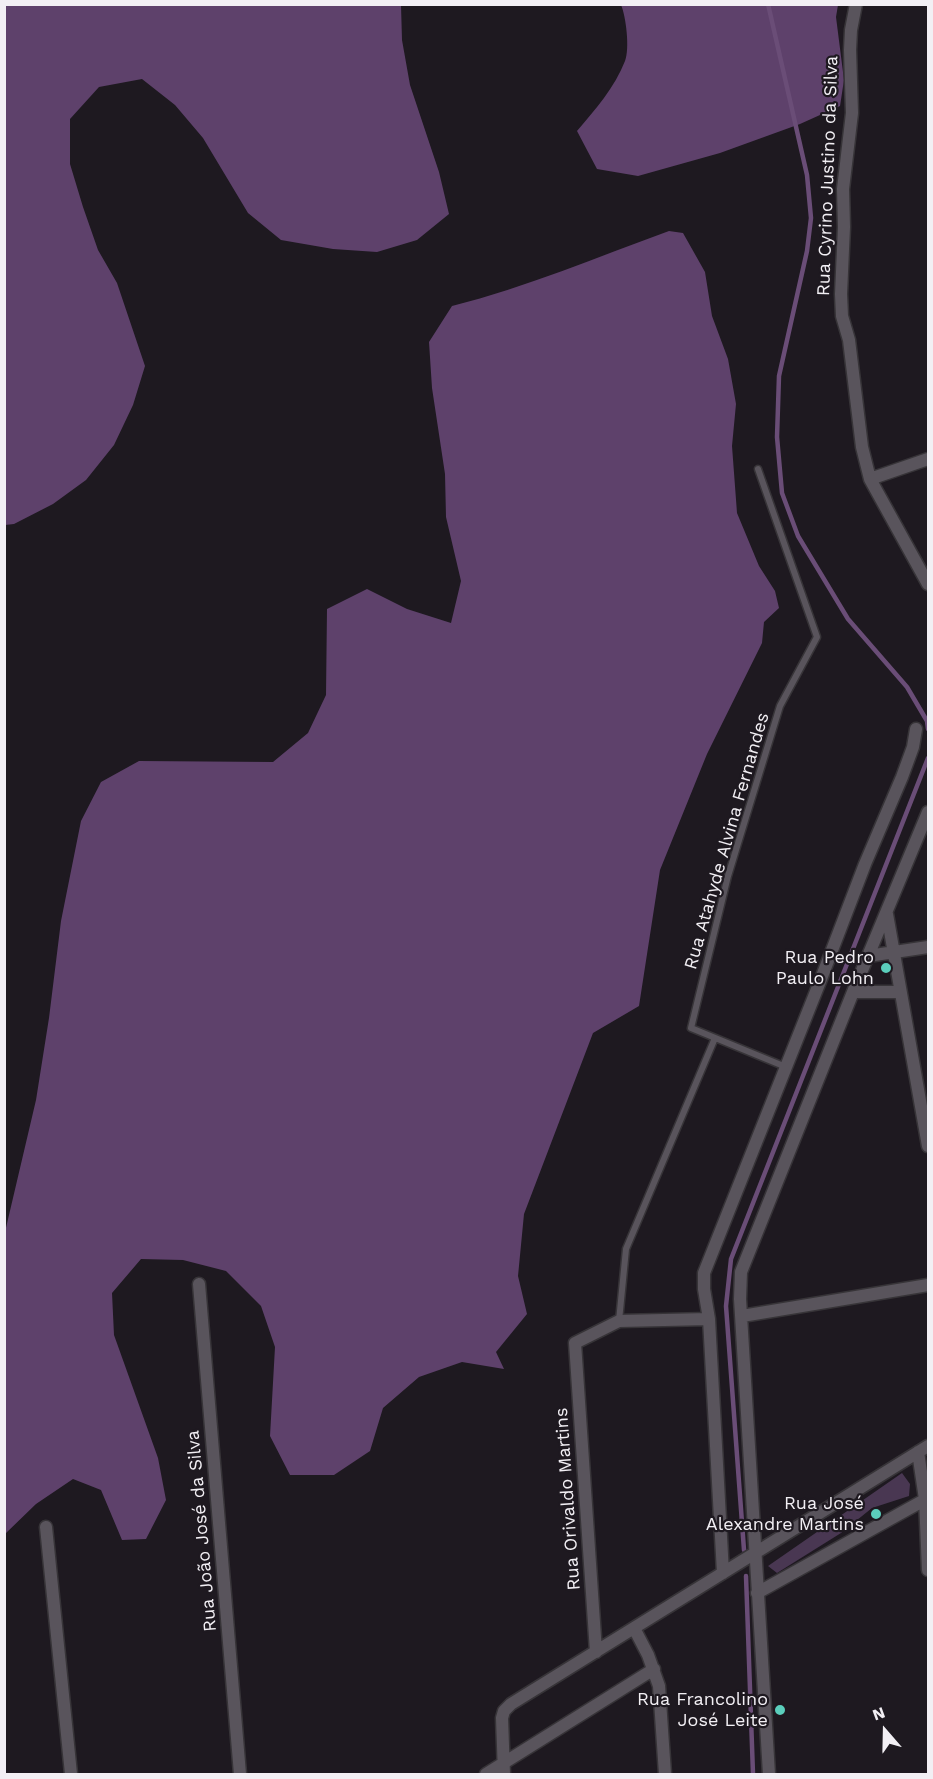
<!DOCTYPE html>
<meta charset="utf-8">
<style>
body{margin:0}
#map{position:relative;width:933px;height:1779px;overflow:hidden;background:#1e1920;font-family:"Work Sans",sans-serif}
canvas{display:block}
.frame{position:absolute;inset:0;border:6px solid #f2eff4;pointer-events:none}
.north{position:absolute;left:855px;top:1701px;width:60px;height:60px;-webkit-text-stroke:4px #1e1920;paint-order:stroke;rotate:340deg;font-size:16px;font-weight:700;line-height:24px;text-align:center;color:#f2eff4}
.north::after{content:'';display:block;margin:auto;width:21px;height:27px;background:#f2eff4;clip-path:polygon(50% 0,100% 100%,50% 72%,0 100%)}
</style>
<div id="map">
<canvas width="933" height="1779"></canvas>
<div class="frame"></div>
<div class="north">N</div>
</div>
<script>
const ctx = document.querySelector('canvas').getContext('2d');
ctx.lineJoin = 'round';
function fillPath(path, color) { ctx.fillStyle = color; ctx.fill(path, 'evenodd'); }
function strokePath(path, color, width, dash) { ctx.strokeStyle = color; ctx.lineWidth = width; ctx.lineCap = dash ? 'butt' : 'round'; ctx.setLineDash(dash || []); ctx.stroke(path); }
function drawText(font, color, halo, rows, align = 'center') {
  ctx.font = font + ' "Work Sans",sans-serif'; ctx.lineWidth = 4.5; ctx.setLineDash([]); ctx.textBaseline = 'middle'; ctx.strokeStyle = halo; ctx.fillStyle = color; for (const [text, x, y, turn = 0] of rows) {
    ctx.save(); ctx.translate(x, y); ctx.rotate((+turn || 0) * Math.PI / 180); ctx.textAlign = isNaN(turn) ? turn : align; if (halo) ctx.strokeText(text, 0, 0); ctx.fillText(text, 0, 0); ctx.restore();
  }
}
fillPath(new Path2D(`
 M902 1473 910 1484 909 1496 872 1508 841 1533 777 1573 768 1566Z`), '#493752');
fillPath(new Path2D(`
 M5 4 401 5 402 40 410 85 439 172 449 214 417 240 377 252 333 249 281 240 248 213 203 138 175 105 142 79 99 87 70 119V164L83 207 98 250 117 283 145 366 133 405 114 445 86 480 53 504 14 524 5 525Z
 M621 5H838L836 17 844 80 840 106 800 124 720 153 638 176 597 169 577 131C595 110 615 87 625 61 630 49 626 16 621 5Z
 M669 231 683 233 705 272 712 316 728 359 736 404 732 446 737 513 759 566 775 591 779 608 764 622 762 643 707 754 660 870 639 1006 593 1033 524 1214 518 1276 527 1314 496 1352 504 1369 462 1362 419 1377 383 1408 370 1451 334 1475H290L270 1436 275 1347 261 1306 226 1271 183 1260 141 1259 112 1293 114 1335 158 1458 166 1500 146 1539 122 1540 101 1490 73 1479 36 1504 5 1534V1232L36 1100 49 1018 61 921 81 821 101 782 139 761 273 762 308 733 326 695 327 609 367 589 407 609 451 623 461 581 446 517 445 474 432 388 429 342 452 306C527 287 597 257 669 231Z`), '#5e416b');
strokePath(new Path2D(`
 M768 4 807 175 811 218 807 251 779 376 777 437 782 493 798 536 848 619 907 687 927 721 928 729
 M744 1550 726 1306 731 1259 928 758
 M746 1576 753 1774`), '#6a4d77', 4.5);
const service = new Path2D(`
 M758 469 817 637 780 706 728 876 691 1028 786 1067
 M619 1321 626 1249 715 1038`);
const minor = new Path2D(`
 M856 4 851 30 850 50 852 113 843 189 844 227 841 294 842 316 849 340 862 447 870 479 928 584
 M870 479 928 459
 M887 914 928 1146
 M868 956 928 947
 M853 992H900
 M199 1284 240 1774
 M742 1316 928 1285
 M918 1452 925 1499 928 1570
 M46 1527 71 1774
 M723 1573 709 1319 704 1289V1273L821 979 865 864 902 777 913 747 916 729
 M757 1593 928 1498
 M634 1628 648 1655 659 1686 665 1774
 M596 1652 575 1343 619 1321 709 1319
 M486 1774 654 1669
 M504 1774 502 1718 504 1711 511 1704 928 1446
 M769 1774 740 1299 741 1272 853 992 928 812`);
strokePath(service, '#373438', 9);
strokePath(minor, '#373438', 15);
strokePath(service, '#59545c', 6);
strokePath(minor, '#59545c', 12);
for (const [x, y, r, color] of [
 [886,968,6,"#5bcebc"],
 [876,1514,6,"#5bcebc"],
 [780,1710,6,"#5bcebc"]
]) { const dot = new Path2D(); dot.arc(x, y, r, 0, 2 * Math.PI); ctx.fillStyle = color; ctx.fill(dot); strokePath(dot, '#1e1920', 2); }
drawText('18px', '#f2eff4', '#1e1920', [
 ["Rua Cyrino Justino da Silva",828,176,-88],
 ["Rua Atahyde Alvina Fernandes",727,841,-74],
 ["Rua Orivaldo Martins",568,1499,-94],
 ["Rua João José da Silva",202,1531,-95]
]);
drawText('18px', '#f2eff4', '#1e1920', [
 ["Rua Pedro",874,958],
 ["Paulo Lohn",874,979],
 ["Rua José",864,1504],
 ["Alexandre Martins",864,1525],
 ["Rua Francolino",768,1700],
 ["José Leite",768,1721]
], 'right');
</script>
